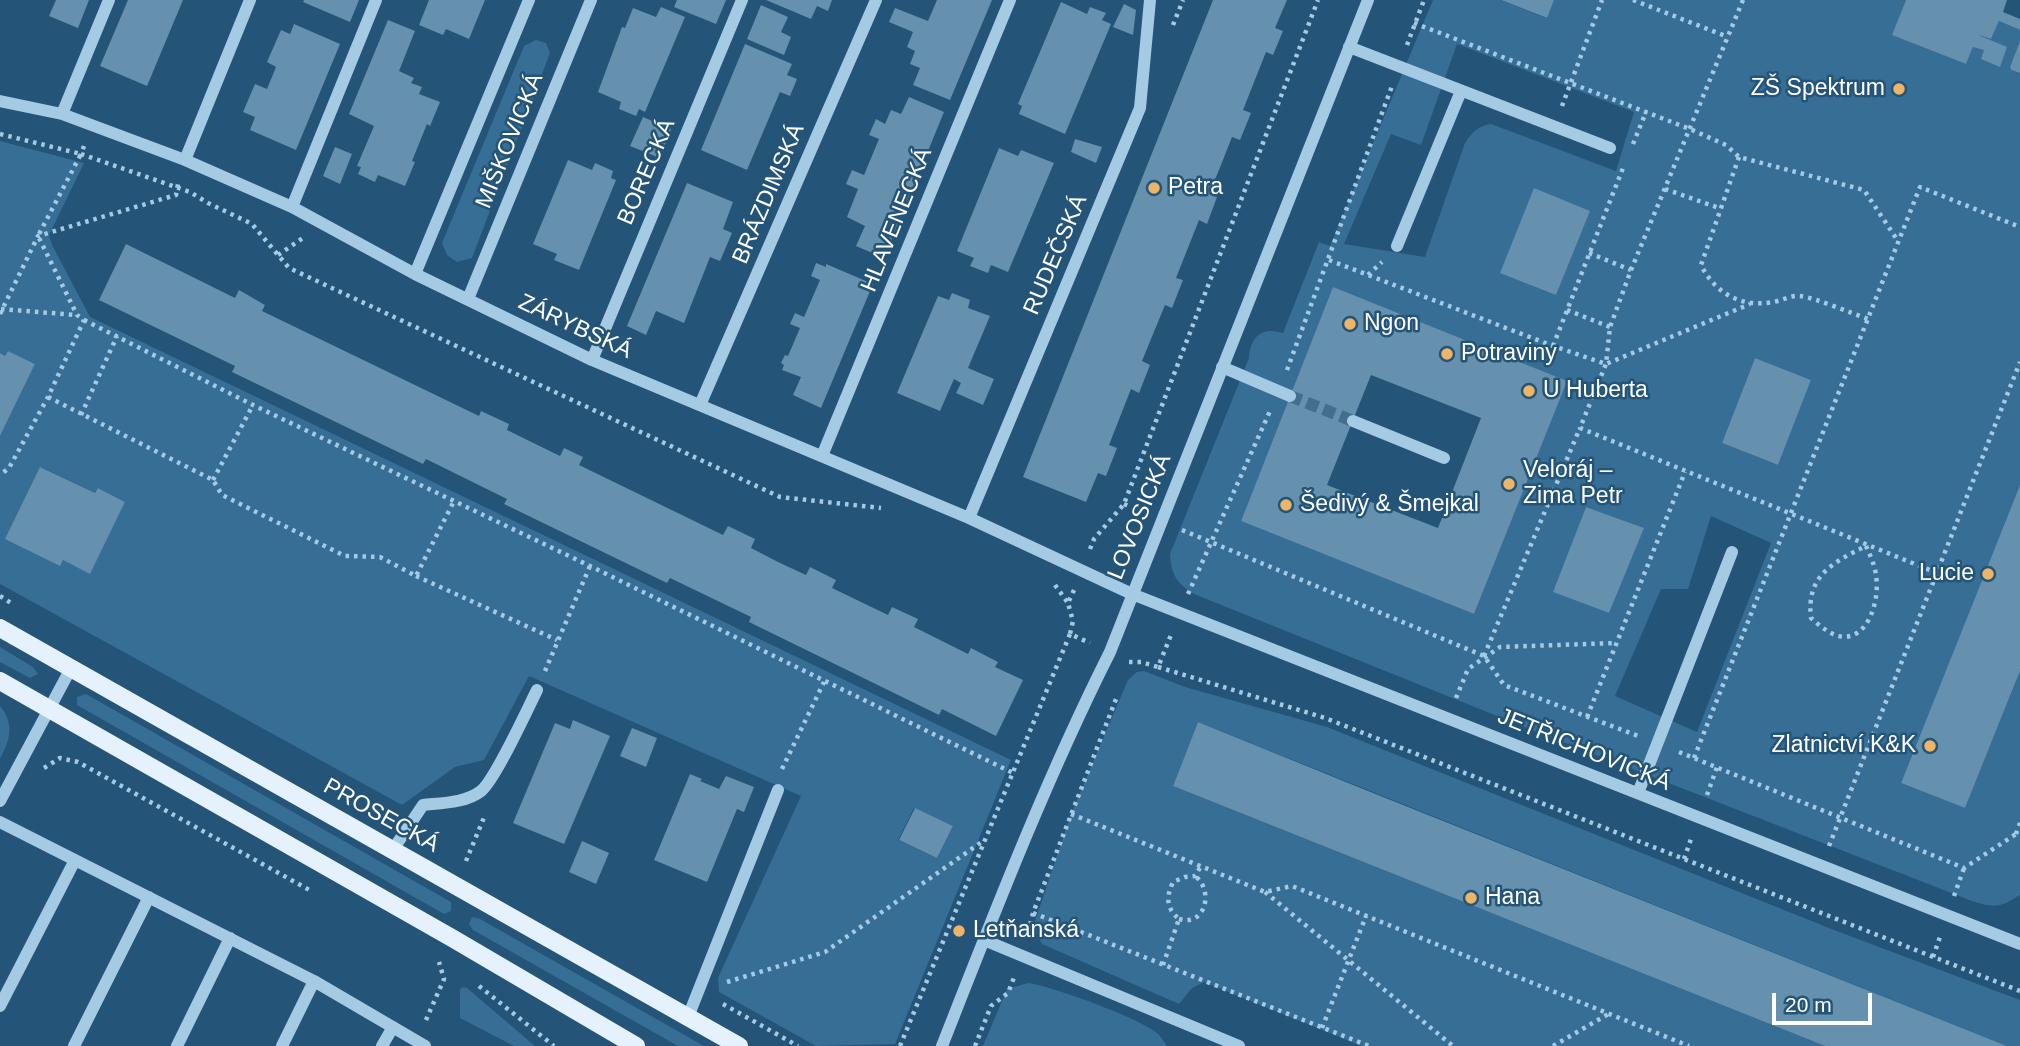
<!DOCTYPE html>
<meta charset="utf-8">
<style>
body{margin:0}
#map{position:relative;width:2020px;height:1046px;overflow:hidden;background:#245478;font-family:Arial,sans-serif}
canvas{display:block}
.scale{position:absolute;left:1772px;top:993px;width:100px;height:32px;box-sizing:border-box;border:4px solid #fff;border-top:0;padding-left:9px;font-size:21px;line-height:24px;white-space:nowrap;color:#fff;-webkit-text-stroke:5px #245478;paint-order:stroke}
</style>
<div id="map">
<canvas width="2020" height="1046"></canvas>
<div class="scale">20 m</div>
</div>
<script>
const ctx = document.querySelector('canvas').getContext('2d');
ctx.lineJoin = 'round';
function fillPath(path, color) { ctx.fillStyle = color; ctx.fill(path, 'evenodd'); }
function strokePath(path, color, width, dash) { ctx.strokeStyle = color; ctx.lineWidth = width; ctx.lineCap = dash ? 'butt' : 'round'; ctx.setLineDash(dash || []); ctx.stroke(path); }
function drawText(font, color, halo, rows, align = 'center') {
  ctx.font = font + ' Arial,sans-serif'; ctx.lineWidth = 5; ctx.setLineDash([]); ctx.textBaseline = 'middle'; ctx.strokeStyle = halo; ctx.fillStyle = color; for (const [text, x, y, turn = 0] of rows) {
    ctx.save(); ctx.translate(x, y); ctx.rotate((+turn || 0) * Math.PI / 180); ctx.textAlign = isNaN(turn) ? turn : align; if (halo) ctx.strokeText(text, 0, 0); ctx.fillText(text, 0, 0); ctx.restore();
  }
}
fillPath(new Path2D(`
 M1433 0H1500L1546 18 1554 0H1906L1893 35 1966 64 1978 35 1991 39 1999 21 2020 30V41L2010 67 2011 70 2020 73V485L1901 783 1965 808 2020 671V895C2000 908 1994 908 1972 901L1527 728 1194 594C1177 584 1171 574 1170 554L1249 358C1250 337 1262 326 1283 333L1319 242 1330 246ZM1457 44 1634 112 1616 171 1491 124C1478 126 1472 132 1465 143L1425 257 1344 244 1391 134 1421 145ZM1534 189 1589 211 1556 295ZM1333 288 1566 381 1474 614 1241 521ZM1755 358 1811 380 1778 465 1722 443ZM1586 507 1643 528 1609 613 1554 592ZM1711 516 1771 543 1697 732 1615 696 1661 589H1688Z
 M536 40 546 43 550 53 472 258 457 262 447 255 442 243 524 46Z
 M0 141 84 163 49 235 52 245 90 317 1011 760 895 1044 816 1046 719 992 718 978 801 796 529 676 484 760 455 767 402 805 0 584V436L35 364 8 351 5 356 0 353ZM41 467 95 493 98 488 125 502 90 573 63 560 60 565 6 539ZM914 808 953 826 937 858 898 840Z
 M0 647 33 667 38 674 30 678 0 662Z
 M1144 671 1185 687 1327 727 1834 930 2020 1000V1046H2007L1198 722 1173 786 1825 1046H1362L1204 982 1192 988 1179 1004 1042 944 1033 927 1071 814 1128 680 1137 672Z
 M86 694 451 902V911L444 914 77 705V697Z
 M0 706C15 724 10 740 0 759Z
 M472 917 480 919 704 1046H678L473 930 469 924Z
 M1028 983C1052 986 1139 1018 1157 1033 1161 1036 1164 1042 1167 1046H983L1007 989Z
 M463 987 467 988 535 1046H514L460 1018V989Z`), '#376e96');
fillPath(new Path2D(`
 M56 0H89L78 28 49 16Z
 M128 0H183L147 86 100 66Z
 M304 0H359L350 22 303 2Z
 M429 0H485L469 39 446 29 443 35 419 25Z
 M677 0H726L716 24 674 7Z
 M766 0H832L828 11 817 6 811 19Z
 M937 0H992L950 100 913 85 920 68 910 64 915 51 907 47 913 32 889 22 895 8 928 21Z
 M1213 0H1287L1275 28 1283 31 1273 55 1266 52 1243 110 1251 113 1240 140 1232 137 1221 165 1209 194 1217 197 1207 224 1199 220 1176 278 1183 280 1172 308 1165 305 1142 361 1150 365 1139 393 1131 389 1109 445 1117 448 1106 476 1098 473 1086 502 1023 477Z
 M1501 0H1554L1547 18Z
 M1906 0H2007L2003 12 2020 19V30L1999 21 1991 39 1978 35 2007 47 2000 67 1981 59 1984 50 1973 47 1966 64 1892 35Z
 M1061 2 1087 14 1090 7 1106 13 1102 20 1111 24 1065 134 1019 114 1022 106 1018 104Z
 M1124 4 1136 10 1133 35 1113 27Z
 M761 5 788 17 781 32 791 37 784 55 747 39Z
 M661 7 685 17 645 112 639 109 636 116 619 109 621 102 598 92 622 27 625 28 633 8 656 17Z
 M388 20 415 31 399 71 414 78 411 83 422 87 419 94 440 102 430 126 427 124 412 161 415 162 405 186 378 175 375 182 358 174 361 167 357 166 374 126 349 114Z
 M294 24 340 44 296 150 250 130 255 117 243 112 255 84 267 89 276 67 267 62 281 30 290 34Z
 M2020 41V73L2011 70 2010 67Z
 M745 44 792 64 787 75 797 79 790 96 780 92 747 170 701 150Z
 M909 97 944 112 884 258 856 246 865 226 847 217 858 189 846 184 852 170 864 175 879 139 869 135 876 119 885 124 891 110 901 114Z
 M643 117 671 129 660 158 630 146Z
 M1075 139 1102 147 1096 163 1071 152Z
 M335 147 352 154 340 184 323 176Z
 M999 148 1018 156 1021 150 1054 163 1008 272 991 265 988 273 970 266 974 258 957 251Z
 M568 160 592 170 595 163 613 171 611 178 616 180 579 270 554 260 557 254 533 244Z
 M687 183 733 202 723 229 732 233 720 261 710 257 684 323 656 311 646 335 627 326Z
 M1534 188 1590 211 1556 295 1500 273Z
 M126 244 235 298 239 290 265 305 262 311 479 416 481 411 509 424 507 430 560 456 564 448 583 457 579 465 723 535 728 526 755 539 751 548 778 562 806 575 810 567 836 580 832 588 888 615 892 607 918 619 914 627 968 654 971 648 998 662 995 667 1023 680 996 736 942 709 939 715 749 622 751 617 670 578 667 583 504 504 507 499 426 459 423 464 232 372 235 366 99 300Z
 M816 263 826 267V264L873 284 821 408 793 395 801 377 782 370 784 365 781 363 785 355 788 356 800 328 790 324 795 313 804 317 820 280 811 276Z
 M1333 287 1567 381 1474 614 1241 521ZM1371 375 1481 418 1438 528 1327 485Z
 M952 293 970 300 968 308 990 316 968 368 994 379 983 405 956 393 961 383 954 379 940 411 897 393 938 296 949 300Z
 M8 351 35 364 0 436V353L5 356Z
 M1755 358 1811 380 1778 465 1722 443Z
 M40 467 95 493 98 488 125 502 90 574 63 560 60 566 5 539Z
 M2020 485V671L1965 808 1901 783Z
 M1586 507 1644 528 1609 613 1553 592Z
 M573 720 610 736 564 844 513 823 555 723 570 729Z
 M1198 722 1368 791 2007 1046H1825L1173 786Z
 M632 728 657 738 646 767 620 756Z
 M690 774 702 779 700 781 719 789 726 776 754 787 744 812 737 809 707 882 654 860Z
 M915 808 953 826 937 858 899 840Z
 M582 841 609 853 596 884 569 872Z`), '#6590ae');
strokePath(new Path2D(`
 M1290 396 1353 421`), '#456e8c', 12, [12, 6]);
strokePath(new Path2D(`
 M1633 0 1728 37
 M1743 0 1631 270 1610 327 1606 364 1580 428 1937 573
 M1414 23 1690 129 1726 145 1739 157 1864 190 1898 241
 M1173 25 1183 0
 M1407 45 1424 0
 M1562 106 1602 0
 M0 134 81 154 38 236 77 315 84 320 48 397 9 468 0 475
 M1633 144 1646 112
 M84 146 81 154 190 192 208 203 252 224 289 268 780 497 881 508
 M1739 157 1701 265C1715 293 1741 308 1773 302 1781 301 1791 295 1800 296 1816 298 1851 313 1868 319
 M1665 189 1719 208
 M1589 253 1631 270
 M278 255 303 238
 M1329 260 1553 346 1606 364 1750 304
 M1368 275 1382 262
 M1 309 76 315
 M1567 310 1610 327
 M0 314 38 236 176 195 178 184
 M84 320 253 405 590 566 1013 773
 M1553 346 1623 168
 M1287 370 1392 86
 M48 397 213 480 222 495 345 556 380 557 416 576 454 501
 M81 415 117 336
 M213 480 253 405
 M1124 504 1142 513
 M1182 530 1484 656 1504 685 1638 736
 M1866 546C1870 555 1875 565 1876 576 1880 598 1869 643 1838 636 1828 633 1819 625 1811 618 1806 576 1832 563 1866 546Z
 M1090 549 1094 539 1124 504 1318 0
 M416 576 557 640
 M1055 585 1068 603
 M1074 590 1068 603 1073 621 1070 634 1090 643
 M1188 594 1270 411
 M0 596 11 603
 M1484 656 1580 428
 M1129 662H1141L1158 667 1171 635
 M1158 667 1325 718 2020 991
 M545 671 590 566
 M1456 698 1468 669 1500 647 1616 643
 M1587 717 1685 472
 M1679 752 1964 868 2016 834 2020 835
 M1694 758 1920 187 2020 227
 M44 768 60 758 78 762 313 892
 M782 769 824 682
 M1707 795 1717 767
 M1071 814 1265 892 1292 886 1689 1046
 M2016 834 2020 823
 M1829 846 2020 362
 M1684 859 1692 836
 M466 861 485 815
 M1265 892 1453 1046
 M1954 896 1964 868
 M1033 913 1369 1046
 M1179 919C1206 927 1214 890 1195 876
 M1028 933 1033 913 1116 699
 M1933 957 1941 934
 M1163 965 1179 919C1166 908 1166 897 1173 882L1185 877 1195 876 1201 866
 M727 982 825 952 983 841
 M479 986 554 1046
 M723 1004 798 1046
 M426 1020 444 979 439 962
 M1322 1028 1366 916
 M900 1046 1070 634
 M975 1046 991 1006 1008 993 1015 975
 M1553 1046 1610 1013`), '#a5cae4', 4.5, [3.5, 5]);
strokePath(new Path2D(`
 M1349 47 1610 148
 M0 101 62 114 185 160 292 207 415 274 592 360 969 518 1132 594 2020 944
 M62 114 109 0
 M185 160 250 0
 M292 207 376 0
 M1397 246 1461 91
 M415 274 529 0
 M468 299 591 0
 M592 360 742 0
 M1222 367 1290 396
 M700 405 876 0
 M1353 421 1444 458
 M822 456 1010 0
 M969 518 1140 108 1150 0
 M1638 793 1732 552
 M0 801 70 670
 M0 822 314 981 425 1046
 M392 851 423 805C441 803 466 803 481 791 495 780 527 710 537 690
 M984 940 1239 1046
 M0 1006 75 860
 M688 1017 778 790
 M74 1046 149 897
 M177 1046 230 938
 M282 1046 314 981
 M382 1046 393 1027
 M942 1046C994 914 1046 779 1110 652L1368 0`), '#a5cae4', 12);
strokePath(new Path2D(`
 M0 628 739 1046
 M0 681 452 938 636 1046`), '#e5f1fc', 18);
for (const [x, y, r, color] of [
 [1899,89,7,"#eeb569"],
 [1154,188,7,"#eeb569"],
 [1350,324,7,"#eeb569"],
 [1447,354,7,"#eeb569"],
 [1529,391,7,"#eeb569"],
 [1509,484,7,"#eeb569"],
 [1286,505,7,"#eeb569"],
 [1988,574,7,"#eeb569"],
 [1930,746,7,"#eeb569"],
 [1471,898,7,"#eeb569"],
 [959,931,7,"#eeb569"]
]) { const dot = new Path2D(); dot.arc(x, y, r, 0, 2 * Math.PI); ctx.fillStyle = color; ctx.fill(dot); strokePath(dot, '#245478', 2.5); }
drawText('23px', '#fff', '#245478', [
 ["ZŠ Spektrum",1885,89,"right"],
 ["Petra",1168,188],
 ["Ngon",1364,324],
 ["Potraviny",1461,354],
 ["U Huberta",1543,391],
 ["Veloráj –",1523,471],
 ["Zima Petr",1523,497],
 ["Šedivý & Šmejkal",1300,505],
 ["Lucie",1974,574,"right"],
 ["Zlatnictví K&K",1916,746,"right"],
 ["Hana",1485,898],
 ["Letňanská",973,931]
], 'left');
drawText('23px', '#fff', '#245478', [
 ["MIŠKOVICKÁ",510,141,-68],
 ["BORECKÁ",647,172,-67],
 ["BRÁZDIMSKÁ",769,194,-67],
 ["HLAVENECKÁ",897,220,-68],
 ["RUDEČSKÁ",1056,255,-67],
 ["ZÁRYBSKÁ",575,327,25],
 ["LOVOSICKÁ",1140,517,-68],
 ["JETŘICHOVICKÁ",1584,750,22],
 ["PROSECKÁ",381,816,29]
]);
</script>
